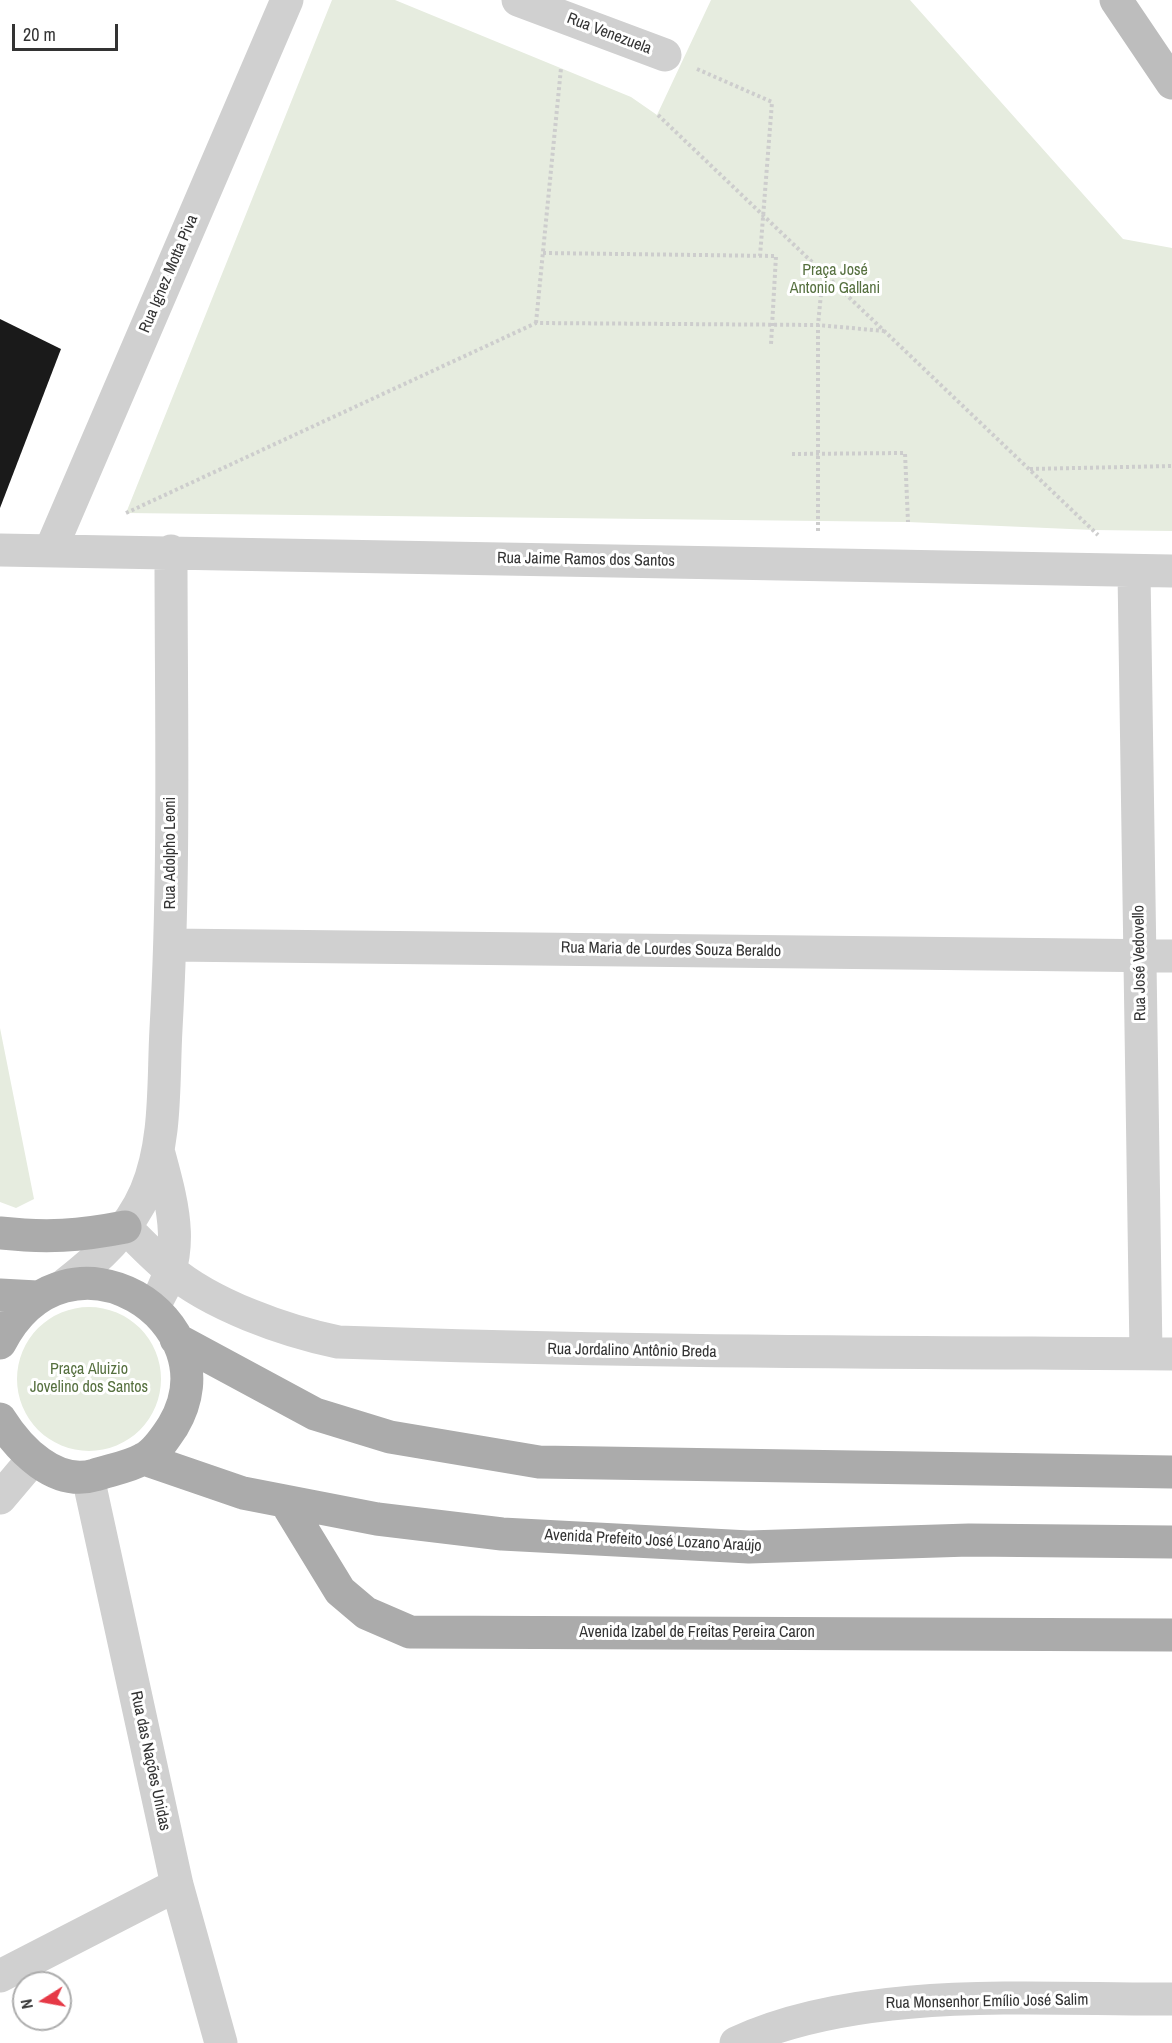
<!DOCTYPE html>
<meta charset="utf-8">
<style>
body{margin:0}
#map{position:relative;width:1172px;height:2043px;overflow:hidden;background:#fff;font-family:"Archivo Narrow",sans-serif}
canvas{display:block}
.north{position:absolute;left:12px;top:1971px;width:60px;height:60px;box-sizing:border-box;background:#fff;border:2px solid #adadad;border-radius:50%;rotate:259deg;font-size:16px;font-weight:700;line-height:24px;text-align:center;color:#333}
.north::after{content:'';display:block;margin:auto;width:21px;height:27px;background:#e63946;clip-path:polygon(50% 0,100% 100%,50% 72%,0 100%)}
.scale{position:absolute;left:12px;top:24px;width:106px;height:27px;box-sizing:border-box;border:3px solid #333;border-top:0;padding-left:8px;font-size:18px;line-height:21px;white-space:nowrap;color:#333;-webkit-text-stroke:4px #fff;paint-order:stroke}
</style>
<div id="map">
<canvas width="1172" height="2043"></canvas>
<div class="north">N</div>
<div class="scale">20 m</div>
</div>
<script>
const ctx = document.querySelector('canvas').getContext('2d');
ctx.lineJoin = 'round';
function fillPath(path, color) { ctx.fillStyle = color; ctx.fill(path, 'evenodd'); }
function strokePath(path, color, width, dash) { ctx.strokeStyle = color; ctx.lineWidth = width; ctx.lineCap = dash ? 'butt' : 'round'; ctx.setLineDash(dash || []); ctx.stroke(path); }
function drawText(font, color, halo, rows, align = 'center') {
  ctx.font = font + ' "Archivo Narrow",sans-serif'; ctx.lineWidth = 6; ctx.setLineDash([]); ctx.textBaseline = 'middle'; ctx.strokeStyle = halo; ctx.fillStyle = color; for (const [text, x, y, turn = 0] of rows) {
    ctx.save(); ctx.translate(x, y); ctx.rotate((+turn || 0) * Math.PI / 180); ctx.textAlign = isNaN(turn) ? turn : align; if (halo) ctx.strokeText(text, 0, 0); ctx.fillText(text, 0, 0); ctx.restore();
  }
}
fillPath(new Path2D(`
 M332 0H395L631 97 657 115 711 0H910L1123 239 1172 248V531L1093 530 908 522 126 513Z
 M0 1028 34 1199 16 1208 0 1202Z
 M17 1379a72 72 0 1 1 144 0a72 72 0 1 1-144 0Z`), '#e6ecdf');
fillPath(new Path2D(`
 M0 319 61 349 0 508Z`), '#1a1a1a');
strokePath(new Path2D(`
 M697 69 772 102 760 256
 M658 115 1098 535
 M543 253 776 256 771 344
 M536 323 561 68
 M792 454 905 453 908 522
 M1030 469 1172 466
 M126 513 536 323 818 325 884 331
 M818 531V325L823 273`), '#cdcdcd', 4, [3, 3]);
strokePath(new Path2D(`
 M518 0 665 55
 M51 549 287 0
 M0 550 1172 571
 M1134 572 1146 1353
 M170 945 1172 956
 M125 1227C139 1241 153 1256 169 1269 211 1305 285 1331 338 1342 616 1352 894 1352 1172 1354
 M63 1286C97 1260 129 1231 146 1191 167 1141 163 1082 166 1029 175 870 171 710 171 551
 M153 1307C187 1256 174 1209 159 1154
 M88 1477 177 1885 221 2043
 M0 1498 33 1459
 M0 1976 177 1885
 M736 2043C861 1985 1036 2000 1172 1999`), '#d0d0d0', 33);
strokePath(new Path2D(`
 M1116 0 1172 83`), '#bdbdbd', 33);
strokePath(new Path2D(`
 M0 1233C47 1238 79 1236 125 1227
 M0 1295 37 1297
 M176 1339 315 1414 390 1437 539 1462 1172 1472
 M0 1343C67 1213 236 1321 173 1426 165 1438 156 1453 143 1459 129 1467 110 1470 95 1475 55 1487 19 1449 0 1419
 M144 1459 243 1493 377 1519 502 1534 749 1547 969 1540 1172 1542
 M285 1501 340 1591 366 1613 410 1632 1172 1635`), '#ababab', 33);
drawText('16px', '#333', '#fff', [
 ["Rua Venezuela",609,34,21],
 ["Rua Ignez Motta Piva",169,274,-67],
 ["Rua Jaime Ramos dos Santos",586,560,1],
 ["Rua Adolpho Leoni",171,853,-90],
 ["Rua Maria de Lourdes Souza Beraldo",671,950,1],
 ["Rua José Vedovello",1140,963,-91],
 ["Rua Jordalino Antônio Breda",632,1351,1],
 ["Avenida Prefeito José Lozano Araújo",653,1541,3],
 ["Avenida Izabel de Freitas Pereira Caron",697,1633],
 ["Rua das Nações Unidas",150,1761,78],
 ["Rua Monsenhor Emílio José Salim",987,2002,-1]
]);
drawText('16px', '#56703f', '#fff', [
 ["Praça José",835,271],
 ["Antonio Gallani",835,289],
 ["Praça Aluizio",89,1370],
 ["Jovelino dos Santos",89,1388]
]);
</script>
